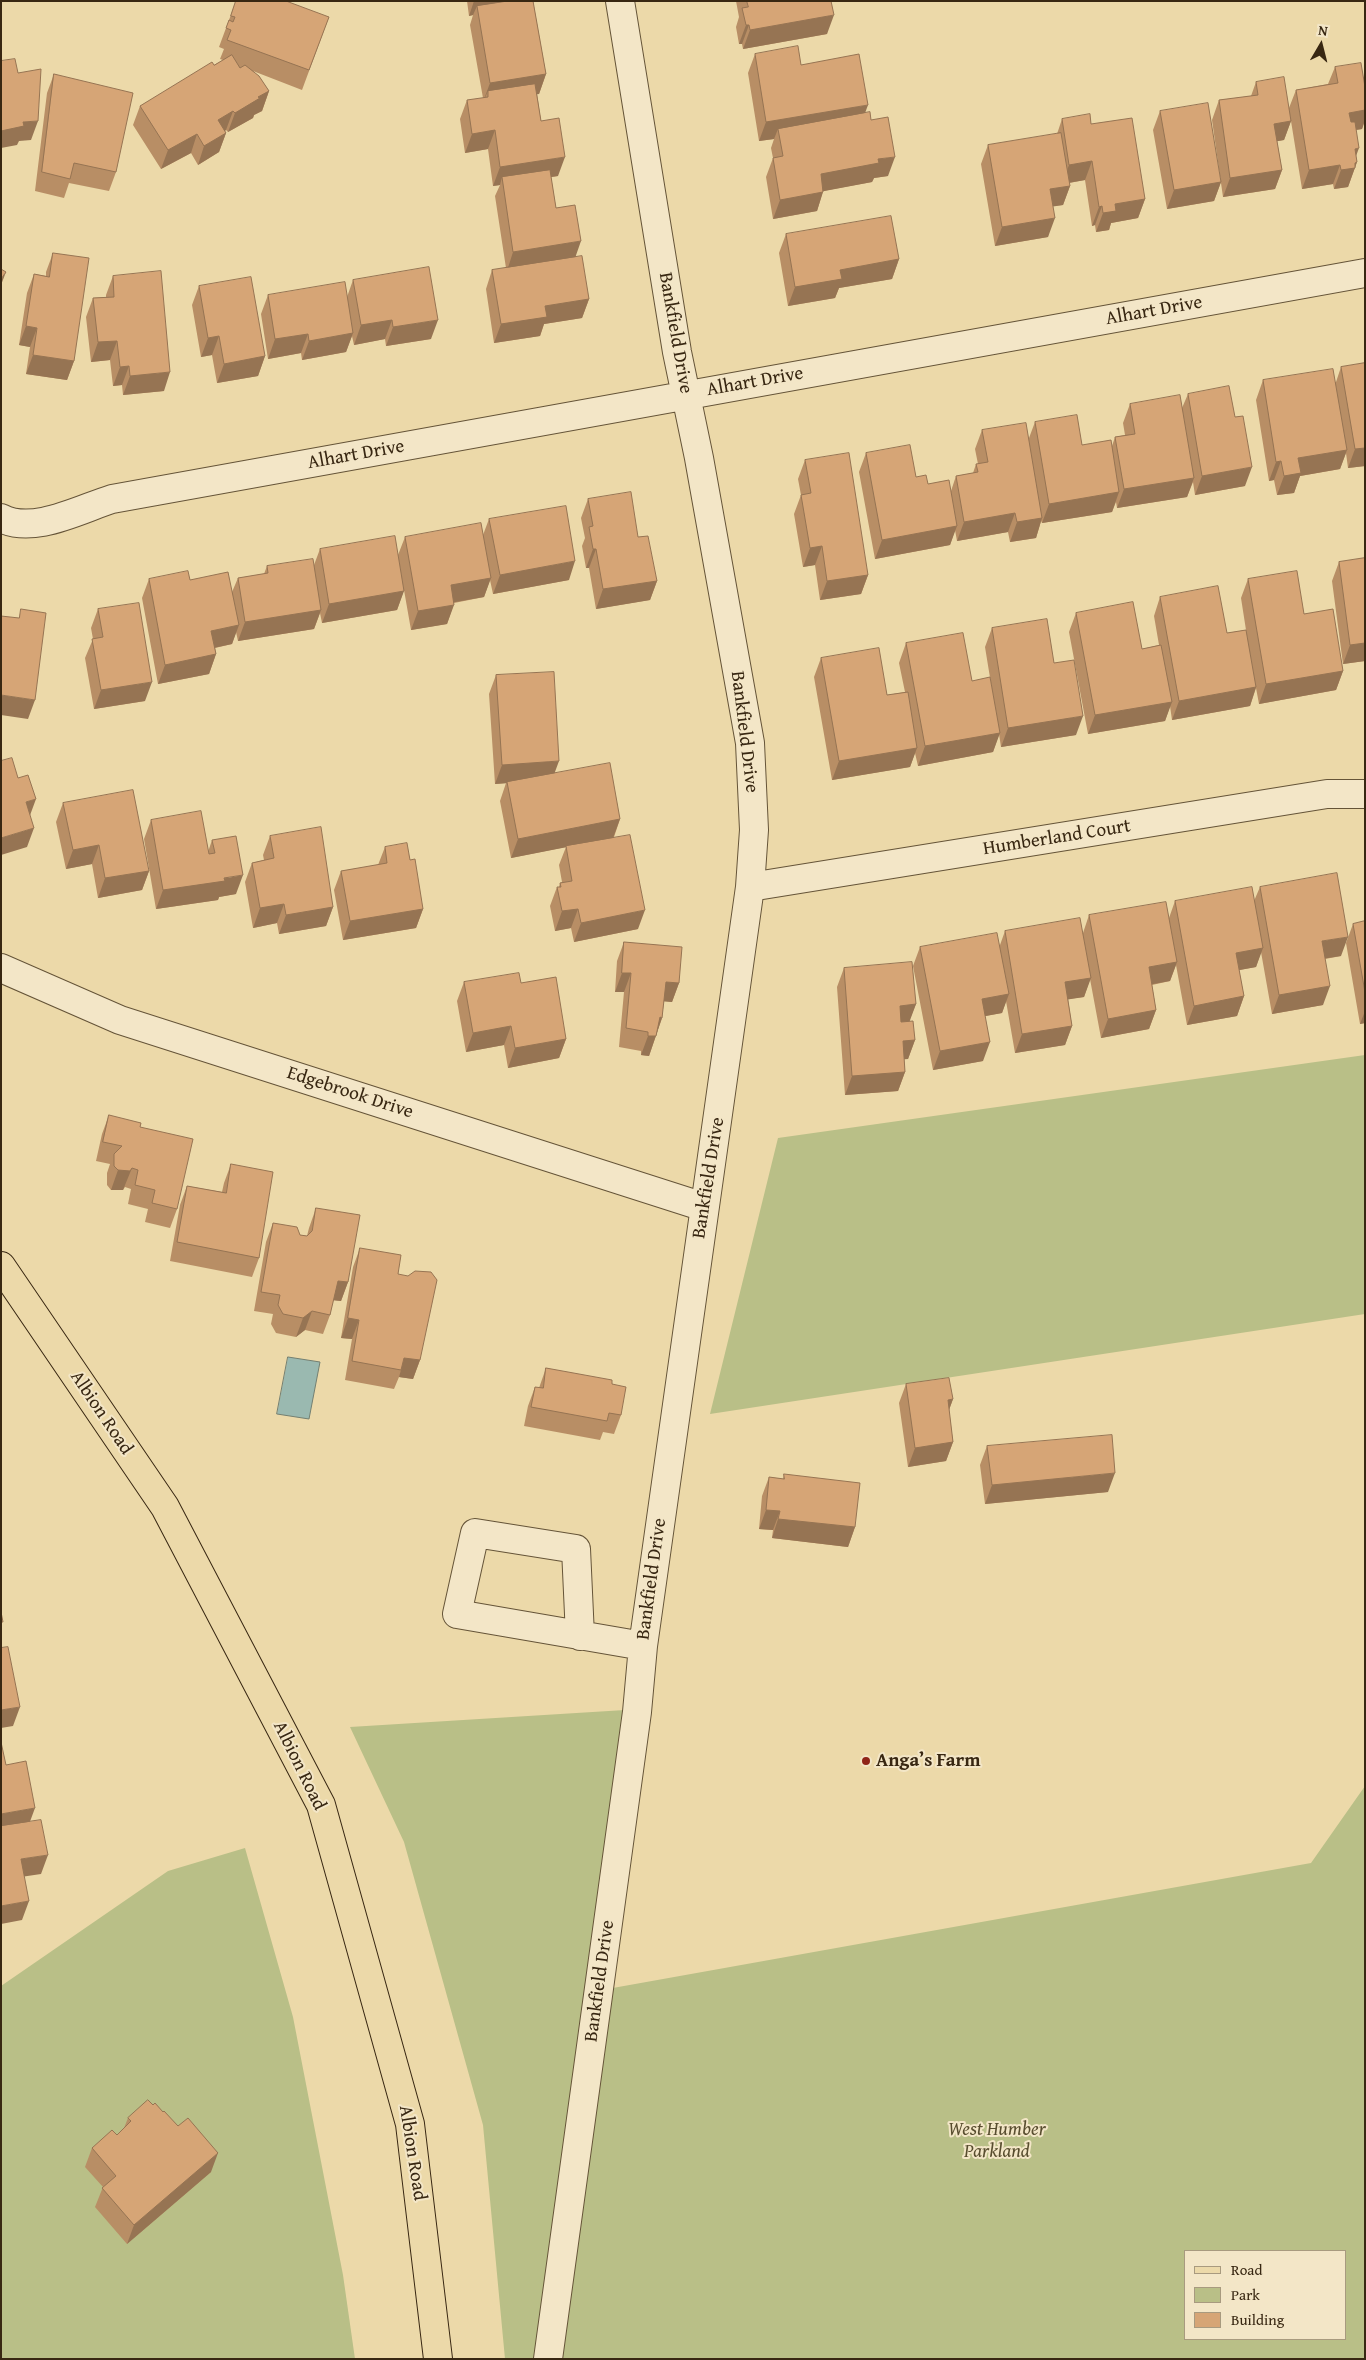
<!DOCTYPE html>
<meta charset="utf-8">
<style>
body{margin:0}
#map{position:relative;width:1366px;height:2360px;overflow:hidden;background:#ecd9a9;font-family:"Gentium Book Plus",serif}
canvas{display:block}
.frame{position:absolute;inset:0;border:2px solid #382712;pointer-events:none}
.legend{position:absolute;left:1184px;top:2250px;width:162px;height:90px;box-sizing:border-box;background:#f3e6c7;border:1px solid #a89a7f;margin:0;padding:6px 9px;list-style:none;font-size:15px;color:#382712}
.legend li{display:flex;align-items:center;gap:10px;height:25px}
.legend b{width:25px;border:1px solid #a89a7f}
.north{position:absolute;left:1296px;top:20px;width:50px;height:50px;-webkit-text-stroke:4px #f3e6c7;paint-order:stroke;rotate:8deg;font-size:14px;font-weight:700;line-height:20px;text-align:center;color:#382712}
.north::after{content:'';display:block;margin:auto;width:18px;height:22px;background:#382712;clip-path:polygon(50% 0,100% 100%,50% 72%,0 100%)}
</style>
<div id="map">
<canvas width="1366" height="2360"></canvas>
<div class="frame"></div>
<ul class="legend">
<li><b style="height:6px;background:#ecd9a9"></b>Road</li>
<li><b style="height:14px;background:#b9bf87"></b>Park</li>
<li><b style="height:14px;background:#d6a576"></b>Building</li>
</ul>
<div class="north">N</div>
</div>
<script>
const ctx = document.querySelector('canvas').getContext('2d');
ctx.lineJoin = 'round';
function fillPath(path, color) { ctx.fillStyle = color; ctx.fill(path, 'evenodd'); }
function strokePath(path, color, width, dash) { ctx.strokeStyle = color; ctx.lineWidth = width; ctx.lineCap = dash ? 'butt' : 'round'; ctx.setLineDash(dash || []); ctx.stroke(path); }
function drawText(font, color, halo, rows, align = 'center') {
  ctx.font = font + ' "Gentium Book Plus",serif'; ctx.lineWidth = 4; ctx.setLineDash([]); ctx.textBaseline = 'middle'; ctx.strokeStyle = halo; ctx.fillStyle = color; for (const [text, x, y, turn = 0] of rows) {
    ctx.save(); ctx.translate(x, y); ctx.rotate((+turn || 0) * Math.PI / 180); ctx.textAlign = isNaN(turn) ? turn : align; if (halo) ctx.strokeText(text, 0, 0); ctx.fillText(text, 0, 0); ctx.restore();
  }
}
fillPath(new Path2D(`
 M1365 1055V1314L710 1414 778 1138Z
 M625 1710 596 1991 1311 1863 1365 1786V2359H505L483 2125 404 1842 350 1727ZM1185 2251H1345V2339H1185Z
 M245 1848 293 2017 343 2275 355 2359H1V1986L168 1871Z`), '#b9bf87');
const water = new Path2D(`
 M288 1357 320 1362 309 1419 277 1414Z`);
fillPath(water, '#9ab9b0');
strokePath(water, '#737f71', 1);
const minor = new Path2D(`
 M1 518C33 535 80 509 112 499L1365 273
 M750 887 1327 794H1365
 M1 968 120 1020 704 1207
 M580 1636 576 1549 475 1533 457 1614 643 1646
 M548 2359 637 1712 643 1646 750 887 754 830 750 743 699 458 677 352 620 1`);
const major = new Path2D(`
 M1 1266 165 1507 321 1805 410 2124 438 2359`);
strokePath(minor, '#655438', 30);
strokePath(major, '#382712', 30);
strokePath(minor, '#f3e6c7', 28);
strokePath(major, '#ecd9a9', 28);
fillPath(new Path2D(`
 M236 1 329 17 302 90 253 71 269 91 262 111 254 115 253 118 228 132 226 130 225 131 226 133 219 152 198 165 191 153 161 169 133 125 140 106 223 60 220 59 224 49 219 47Z
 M467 1H533L546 74 539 94H537L541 121 558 176 551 177 556 208 576 257 589 299 582 318 544 324 540 336 494 343 486 289 492 270 506 268 495 196 500 185 493 186 488 149 465 153 460 119 467 100 483 98 470 25 473 15 469 16Z
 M736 1H831L827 34 743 49 742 44H739L736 27 739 17Z
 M755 54 801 65 865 113 871 120 888 176 874 178 872 182 823 191 817 211 773 219 766 177 773 158 771 148 774 139 759 141 748 73Z
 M1335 67 1365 87V120L1362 129 1356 130V156L1357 162 1348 187 1334 189 1333 184 1302 189 1291 121 1284 140 1277 141 1282 170 1275 189 1223 197 1212 120 1219 100 1251 96 1256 82 1289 108 1296 90 1328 84Z
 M54 74 116 172 109 191 69 183 64 198 35 191 47 93Z
 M1160 111 1221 182 1214 201 1167 209 1153 130Z
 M1062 119 1091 124 1145 199 1138 218 1111 223 1109 230 1096 232 1095 225 1092 226 1085 180 1069 183 1070 186 1063 205 1053 206 1048 237 995 246 981 164 988 145 1057 134Z
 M786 234 899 259 892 279 839 288 835 298 788 306 779 253Z
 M53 253 74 361 67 380 26 374 30 347 19 345 27 293 34 274 46 276V272Z
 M113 276 164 391 123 395 122 385 113 386 110 360 91 362 86 317 93 298 106 297V295Z
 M353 280 431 339 386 346 385 339 354 345 352 336 346 352 302 360 301 353 268 359 261 314 268 295 347 297Z
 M199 286 265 356 258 376 217 383 212 355 201 357 192 305Z
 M1365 363V466L1348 468 1346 453 1340 469 1300 476 1294 493 1277 495 1274 480 1269 481 1256 400 1263 380 1336 382 1341 367Z
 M1188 394 1245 486 1195 495 1193 482 1187 497 1117 508 1116 502 1112 512 1042 523 1041 521 1036 538 1010 542 1008 532 957 541 955 530 950 545 875 559 859 472 866 453 916 477 928 484 951 491 956 476 973 473 976 464H978L975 449 982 430 1029 438 1035 422 1082 445 1112 446 1115 437 1125 435 1123 423 1130 404 1182 408Z
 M805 460 868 575 861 594 820 600 815 565 803 567 794 514 801 495 798 479Z
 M588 499 638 537 657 581 650 600 596 609 589 568H586L582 546 585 538 581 518Z
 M489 519 569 580 493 594 490 580 484 597 454 603 447 624 411 630 404 590 397 610 322 623 320 613 314 629 238 641 236 632 232 644 215 648 216 654 209 674 158 684 142 598 149 579 190 580 232 592 238 578 264 574 267 566 314 565 320 549 398 555 405 537 483 535Z
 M1365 558V661L1343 664 1332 581 1339 562Z
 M1248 579 1304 614 1343 671 1336 690 1259 704 1256 688 1250 706 1172 720 1170 706 1165 721 1088 734 1069 632 1076 613 1142 649 1159 645 1154 616 1160 597 1227 633 1246 630 1241 598Z
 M98 609 145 701 94 709 85 658 93 639 91 628Z
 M992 628 1054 663 1076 735 1001 747 999 734 993 752 918 766 915 753 910 767 832 780 814 677 821 658 887 695 905 692 899 663 906 643 972 681 993 696 985 647Z
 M496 675 555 773 620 819 614 837 638 929 574 942 571 928 555 931 550 906 557 887H559L560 883 562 882 559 865 566 847 511 858 500 801 506 783 495 784 489 694Z
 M63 803 149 871 142 890 98 898 92 864 66 869 56 822Z
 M151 820 208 852 212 840 236 894 219 897 218 900 156 909 144 839Z
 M270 836 333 907 326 926 279 934 277 923 253 928 245 882 252 863 264 860 263 855Z
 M385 847 423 909 416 928 343 940 334 890 341 871 378 865Z
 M1260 887 1341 956 1325 959 1323 1005 1272 1014 1261 952 1256 967 1239 970 1244 996 1237 1016 1187 1025 1176 965 1170 981 1152 985 1156 1010 1149 1029 1101 1038 1090 979 1084 997 1068 999 1072 1026 1065 1045 1015 1053 1006 1001 1002 1013 985 1016 983 1061 933 1070 913 966 920 947 1000 945 1005 931 1083 933 1089 915 1169 918 1175 901H1254Z
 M1365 921V1023L1360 1024 1346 943 1353 924Z
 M624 942 679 983 672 1002 664 1001 662 1018 649 1056 641 1055V1051L619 1047 624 992H615L617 961Z
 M844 968 916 1004 909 1021 915 1040 908 1059H904L905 1072 898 1091 845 1095 837 987Z
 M464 982 521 983 566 1039 559 1058 508 1068 504 1045 466 1052 457 1001Z
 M109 1115 140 1127 177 1209 170 1228 145 1222 148 1209 128 1204 131 1189 125 1187 123 1190H111L107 1185V1173L110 1164 96 1161 102 1134Z
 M231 1164 259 1258 252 1277 170 1261 180 1205 187 1186 222 1192 224 1183Z
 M316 1208 348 1282 341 1301 333 1300 330 1315 323 1334 305 1330 296 1337 276 1333 271 1324 273 1314 254 1311 266 1242 273 1223 300 1235 307 1236 309 1228Z
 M360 1248 398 1274 420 1360 413 1379 399 1377 394 1389 345 1380 352 1339 341 1338 353 1267Z
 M546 1368 612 1384 621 1415 614 1434 603 1432 600 1440 524 1426 528 1406 535 1387 539 1388Z
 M906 1384 953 1399 949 1410 953 1442 946 1461 908 1467 899 1403Z
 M987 1446 1108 1492 985 1504 980 1465Z
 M784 1474 855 1527 848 1547 772 1538 773 1530 759 1529 762 1496 769 1477 783 1479Z
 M128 2118 211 2172 127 2244 95 2207 103 2187 85 2167 92 2148 117 2135 124 2128Z`), '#b88e65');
fillPath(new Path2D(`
 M474 1H526L477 6 473 15 469 16Z
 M834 15 827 34 743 49 750 30Z
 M746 25H749L742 44H739Z
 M546 74 539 94 487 101 488 97V91L483 102 490 83Z
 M269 91 262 111 254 115 253 118 228 132 235 113 258 97Z
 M868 105 861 124 778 129 774 139 759 141 766 122Z
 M1365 110V120L1362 129 1342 132 1349 113Z
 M233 111 226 130 211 139 218 120Z
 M38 121 31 140 19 141 17 145 1 148V131L23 122Z
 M1291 121 1284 140 1267 143 1274 124Z
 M495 130 488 149 465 153 472 134Z
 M226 133 219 152 198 165 204 146Z
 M197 134 191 153 161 169 168 150Z
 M1359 148 1352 167 1355 149Z
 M565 157 558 176 503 184 502 177 500 185 493 186 500 167Z
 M895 157 888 176 874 178 872 182 814 193 821 174 878 159Z
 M1092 161 1085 180 1062 184 1069 165Z
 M1357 162 1348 187 1334 189 1341 170Z
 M1340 165 1333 184 1302 189 1309 170Z
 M1282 170 1275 189 1223 197 1230 178Z
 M1221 182 1214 201 1167 209 1174 190Z
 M1070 186 1063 205 1043 208 1050 189Z
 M823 192 817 211 773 219 780 200Z
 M1145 199 1138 218 1111 223 1109 230 1096 232 1103 213 1115 204Z
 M1102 206 1095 225 1092 226 1099 207Z
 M1055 218 1048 237 995 246 1002 227Z
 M581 241 574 261 507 271 513 252Z
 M899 259 892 279 839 288 835 298 788 306 795 287 840 270Z
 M6 272 1 285V279Z
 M589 299 582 318 544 324 540 336 494 343 501 324 545 306Z
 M392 320 385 339 354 345 361 325Z
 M438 320 431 339 386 346 393 327Z
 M26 326 37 328 30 347 19 345Z
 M353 333 346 352 302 360 309 341Z
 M308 334 301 353 268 359 275 339Z
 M219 336 212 355 201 357 208 338Z
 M117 341 110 360 91 362 98 342Z
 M33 355 74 361 67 380 26 374Z
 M265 356 258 376 217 383 224 364Z
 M129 366 122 385 113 386 120 367Z
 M170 372 164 391 123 395 130 376Z
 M1365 448V466L1348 468 1355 449Z
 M1347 450 1340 469 1300 476 1294 493 1277 495 1284 476 1298 458Z
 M1281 461 1274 480 1269 481 1276 462Z
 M1252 467 1245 486 1195 495 1202 476Z
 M1194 478 1187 497 1117 508 1124 489Z
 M1119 492 1112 512 1042 523 1049 504Z
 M1015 513 1008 532 957 541 964 522Z
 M1042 518 1036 538 1010 542 1017 522Z
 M957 526 950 545 875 559 882 540Z
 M822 546 815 565 803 567 810 548Z
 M593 549H596L589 568H586Z
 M575 561 569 580 493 594 500 575Z
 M868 575 861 594 820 600 827 581Z
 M491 578 484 597 444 604 451 585Z
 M657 581 650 600 596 609 603 589Z
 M404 591 397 610 322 623 329 604Z
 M454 605 447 624 411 630 418 611Z
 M321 610 314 629 238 641 245 622Z
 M239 625 232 644 204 650 211 631Z
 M1365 643V661L1343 664 1350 645Z
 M216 654 209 674 158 684 165 665Z
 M1343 671 1336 690 1259 704 1266 684Z
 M152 682 145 701 94 709 101 690Z
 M1256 687 1250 706 1172 720 1179 701Z
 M1 695 35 700 28 719 1 715Z
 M1172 702 1165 721 1088 734 1095 715Z
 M1083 716 1076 735 1001 747 1008 728Z
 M1000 733 993 752 918 766 925 746Z
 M917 748 910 767 832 780 839 761Z
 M559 761 552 780 495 784 502 765Z
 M36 799 29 818 26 802Z
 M620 819 613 838 511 858 518 839Z
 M34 828 27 847 1 855V838Z
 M99 845 92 864 66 869 73 850Z
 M149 871 142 890 98 898 105 878Z
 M243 875 236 894 219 897 218 900 156 909 163 890Z
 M284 904 277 923 253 928 260 908Z
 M333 907 326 926 279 934 286 915Z
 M423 909 416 928 343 940 350 921Z
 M578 909 571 928 555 931 562 911Z
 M645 910 638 929 574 942 581 923Z
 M1348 937 1341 956 1315 960 1322 941Z
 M1263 948 1256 967 1229 972 1236 953Z
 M1177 962 1170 981 1142 986 1149 967Z
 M622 973H631L624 992H615Z
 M1091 978 1084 997 1058 1001 1065 982Z
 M666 982 679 983 672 1002 659 1001Z
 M1330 986 1323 1005 1272 1014 1279 995Z
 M1009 994 1002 1013 975 1018 982 999Z
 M1244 996 1237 1016 1187 1025 1194 1006Z
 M916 1004 909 1023 893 1025 900 1006Z
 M1156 1010 1149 1029 1101 1038 1108 1019Z
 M1365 1011V1023L1360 1024Z
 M660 1017 662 1018 649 1056 641 1055 648 1036Z
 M511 1026 504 1045 466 1052 473 1033Z
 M1072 1026 1065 1045 1015 1053 1022 1034Z
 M566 1039 559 1058 508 1068 515 1048Z
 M915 1040 908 1059 896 1060 903 1041Z
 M990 1042 983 1061 933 1070 940 1051Z
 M905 1072 898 1091 845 1095 852 1076Z
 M132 1168 123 1190H111L118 1170Z
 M338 1281 348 1282 341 1301 331 1300Z
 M312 1311 305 1330 296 1337 303 1318Z
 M348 1318 359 1320 352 1339 341 1338Z
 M404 1358 420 1360 413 1379 399 1377 401 1370Z
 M953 1399 946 1418 948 1400Z
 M953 1442 946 1461 908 1467 915 1448Z
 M1115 1473 1108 1492 985 1504 992 1485Z
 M766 1510 780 1511 773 1530 759 1529Z
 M778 1519 855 1527 848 1547 772 1538Z
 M20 1707 13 1726 1 1728V1710Z
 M35 1808 28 1827 1 1832V1814Z
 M48 1855 41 1874 14 1878 21 1859Z
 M29 1901 22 1920 1 1924V1906Z
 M218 2153 211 2172 127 2244 134 2225Z`), '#967453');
const building = new Path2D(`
 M236 1H286L329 17 309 70 227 40 231 30 226 28 229 20 233 22 235 17 231 16Z
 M508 1H533L546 74 490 83 477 6Z
 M747 1H831L834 15 750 30 749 25H746L742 8 748 7Z
 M798 46 801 65 859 54 868 105 766 122 755 54Z
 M232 55 240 68 245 65 259 76 269 91 258 97 260 98 235 113 233 111 218 120 226 133 204 146 197 134 168 150 140 106 212 62 214 65Z
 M15 59 18 73 41 69 38 121 23 122 24 126 1 131V61Z
 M1361 63 1365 87V110L1349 113 1351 122H1355L1359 148 1355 149 1357 162 1355 163V168L1341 170 1340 165 1309 170 1296 90 1338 83 1335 67Z
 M54 74 133 93 116 172 74 163 70 179 42 172Z
 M1284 77 1291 121 1274 124 1282 170 1230 178 1219 100 1258 95 1256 82Z
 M535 84 541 121 559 118 565 157 500 167 495 130 472 134 467 100 488 97V91Z
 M1208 103 1221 182 1174 190 1160 111Z
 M870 112 871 120 888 117 895 157 878 159 879 163 821 174 823 192 780 200 773 158 783 156 778 129Z
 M1090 114 1091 124 1132 118 1145 199 1115 204 1116 211 1103 213 1102 206 1099 207 1092 161 1069 165 1062 119Z
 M1061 133 1070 186 1050 189 1055 218 1002 227 988 145Z
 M550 170 556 208 575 205 581 241 513 252 502 177Z
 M891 216 899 259 840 270 842 279 795 287 786 234Z
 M53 253 89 258 74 361 33 355 37 328 26 326 34 274 49 277Z
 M582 256 589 299 545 306 547 317 501 324 492 270Z
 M429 267 438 320 393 327 392 320 361 325 353 280Z
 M1 269 6 272 1 279Z
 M161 271 170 372 130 376 129 366 120 367 117 341 98 342 93 298 114 297 113 276Z
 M251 277 265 356 224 364 219 336 208 338 199 286Z
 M345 282 353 333 309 341 308 334 275 339 268 295Z
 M1365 363V448L1355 449 1341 367Z
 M1333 369 1347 450 1298 458 1301 473 1284 476 1281 461 1276 462 1263 380Z
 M1229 386 1235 417 1243 416 1252 467 1202 476 1188 394Z
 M1180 395 1194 478 1124 489 1115 437 1135 434 1130 404Z
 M1077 415 1082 445 1111 440 1119 492 1049 504 1035 422Z
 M1026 423 1042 518 1017 522 1015 513 964 522 956 476 978 472 976 464 988 462 982 430Z
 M910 445 916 477 926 475 928 484 949 480 957 526 882 540 866 453Z
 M849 453 868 575 827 581 822 546 810 548 801 495 811 493 805 460Z
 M631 492 638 537 648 536 657 581 603 589 596 549H593L589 527 593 526 588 499Z
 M566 506 575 561 500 575 489 519Z
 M481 523 491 578 451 585 454 605 418 611 405 537Z
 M395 536 404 591 329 604 320 549Z
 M1365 558V643L1350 645 1339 562Z
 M313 559 321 610 245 622 238 578 268 573 267 566Z
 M188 571 190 580 228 572 239 625 211 631 216 654 165 665 149 579Z
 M1297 571 1304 614 1333 609 1343 671 1266 684 1248 579Z
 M1218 586 1227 633 1246 630 1256 687 1179 701 1160 597Z
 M1133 602 1142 649 1161 645 1172 702 1095 715 1076 613Z
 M139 603 152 682 101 690 92 639 103 637 98 609Z
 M21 609 46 613 35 700 1 695V616L19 618Z
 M1047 619 1054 663 1074 660 1083 716 1008 728 992 628Z
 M963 633 972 681 990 677 1000 733 925 746 906 643Z
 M879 648 887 695 908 692 917 748 839 761 821 658Z
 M554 672 559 761 502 765 496 675Z
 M12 758 18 778 28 775 36 799 26 802 34 828 1 838V761Z
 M610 763 620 819 518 839 507 782Z
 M133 790 149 871 105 878 99 845 73 850 63 803Z
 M201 811 209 854 215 853 212 840 236 836 243 875 224 878 225 881 163 890 151 820Z
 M321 827 333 907 286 915 284 904 260 908 252 863 274 858 270 836Z
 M630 835 645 910 581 923 578 909 562 911 557 887H561L560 883 572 881 566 846Z
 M407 843 410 860 415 859 423 909 350 921 341 871 387 863 385 847Z
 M1337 873 1348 937 1322 941 1330 986 1279 995 1260 887Z
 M1252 887 1263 948 1236 953 1244 996 1194 1006 1175 901Z
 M1166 902 1177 962 1149 967 1156 1010 1108 1019 1089 915Z
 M1080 918 1091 978 1065 982 1072 1026 1022 1034 1005 931Z
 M1365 921V992L1353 924Z
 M997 933 1009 994 982 999 990 1042 940 1051 920 947Z
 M624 942 682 947 679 983 666 982 662 1018 660 1017 656 1036H648V1032L626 1028 631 973H622Z
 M912 962 916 1004 900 1006 901 1022 913 1021 915 1040 903 1041 905 1072 852 1076 844 968Z
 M519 973 521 983 556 977 566 1039 515 1048 511 1026 473 1033 464 982Z
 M109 1115 141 1123 140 1127 193 1139 177 1209 152 1203 155 1190 135 1185 138 1170 132 1168 130 1171 118 1170 114 1166V1154L122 1146 103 1142Z
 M231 1164 273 1172 259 1258 177 1242 187 1186 226 1193Z
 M316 1208 360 1215 348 1282 338 1281 330 1315 312 1311 303 1318 283 1314 278 1305 280 1295 261 1292 273 1223 297 1227 300 1235 307 1236 312 1231Z
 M360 1248 401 1255 398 1274 408 1276 415 1271 431 1272 437 1280 420 1360 404 1358 401 1370 352 1361 359 1320 348 1318Z
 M546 1368 612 1380V1384L626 1387 621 1415 609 1413 607 1421 531 1407 535 1387 543 1388Z
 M949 1378 953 1399 948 1400 953 1442 915 1448 906 1384Z
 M1112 1435 1115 1473 992 1485 987 1446Z
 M784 1474 860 1483 855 1527 778 1519 780 1511 766 1510 769 1477 784 1479Z
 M1 1612 3 1622H1Z
 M8 1647 20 1707 1 1710V1648Z
 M1 1742 6 1765 26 1761 35 1808 1 1814Z
 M41 1820 48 1855 21 1859 29 1901 1 1906V1826Z
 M148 2100 153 2105 155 2103 163 2112 164 2111 178 2126 188 2118 218 2153 134 2225 102 2188 116 2176 92 2148 112 2130 117 2135 131 2121 128 2118Z`);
fillPath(building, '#d6a576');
strokePath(building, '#967453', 1);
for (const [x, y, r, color] of [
 [866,1761,5,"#8f2418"]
]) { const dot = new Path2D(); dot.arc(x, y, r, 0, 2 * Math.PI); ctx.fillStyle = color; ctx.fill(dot); strokePath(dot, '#f3e6c7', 2); }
drawText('19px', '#382712', '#f3e6c7', [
 ["Alhart Drive",1154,311,-10],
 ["Bankfield Drive",675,333,80],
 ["Alhart Drive",755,382,-10],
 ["Alhart Drive",356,455,-10],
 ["Bankfield Drive",744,732,83],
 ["Humberland Court",1057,838,-9],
 ["Edgebrook Drive",350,1093,18],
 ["Bankfield Drive",709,1178,-81],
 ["Albion Road",101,1413,56],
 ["Bankfield Drive",652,1579,-82],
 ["Albion Road",299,1766,64],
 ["Bankfield Drive",600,1981,-82],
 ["Albion Road",412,2153,81]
]);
drawText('bold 19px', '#382712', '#f3e6c7', [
 ["Anga’s Farm",876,1761]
], 'left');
drawText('italic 19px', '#584d2f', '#f3e6c7', [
 ["West Humber",997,2130],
 ["Parkland",997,2152]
]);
</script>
